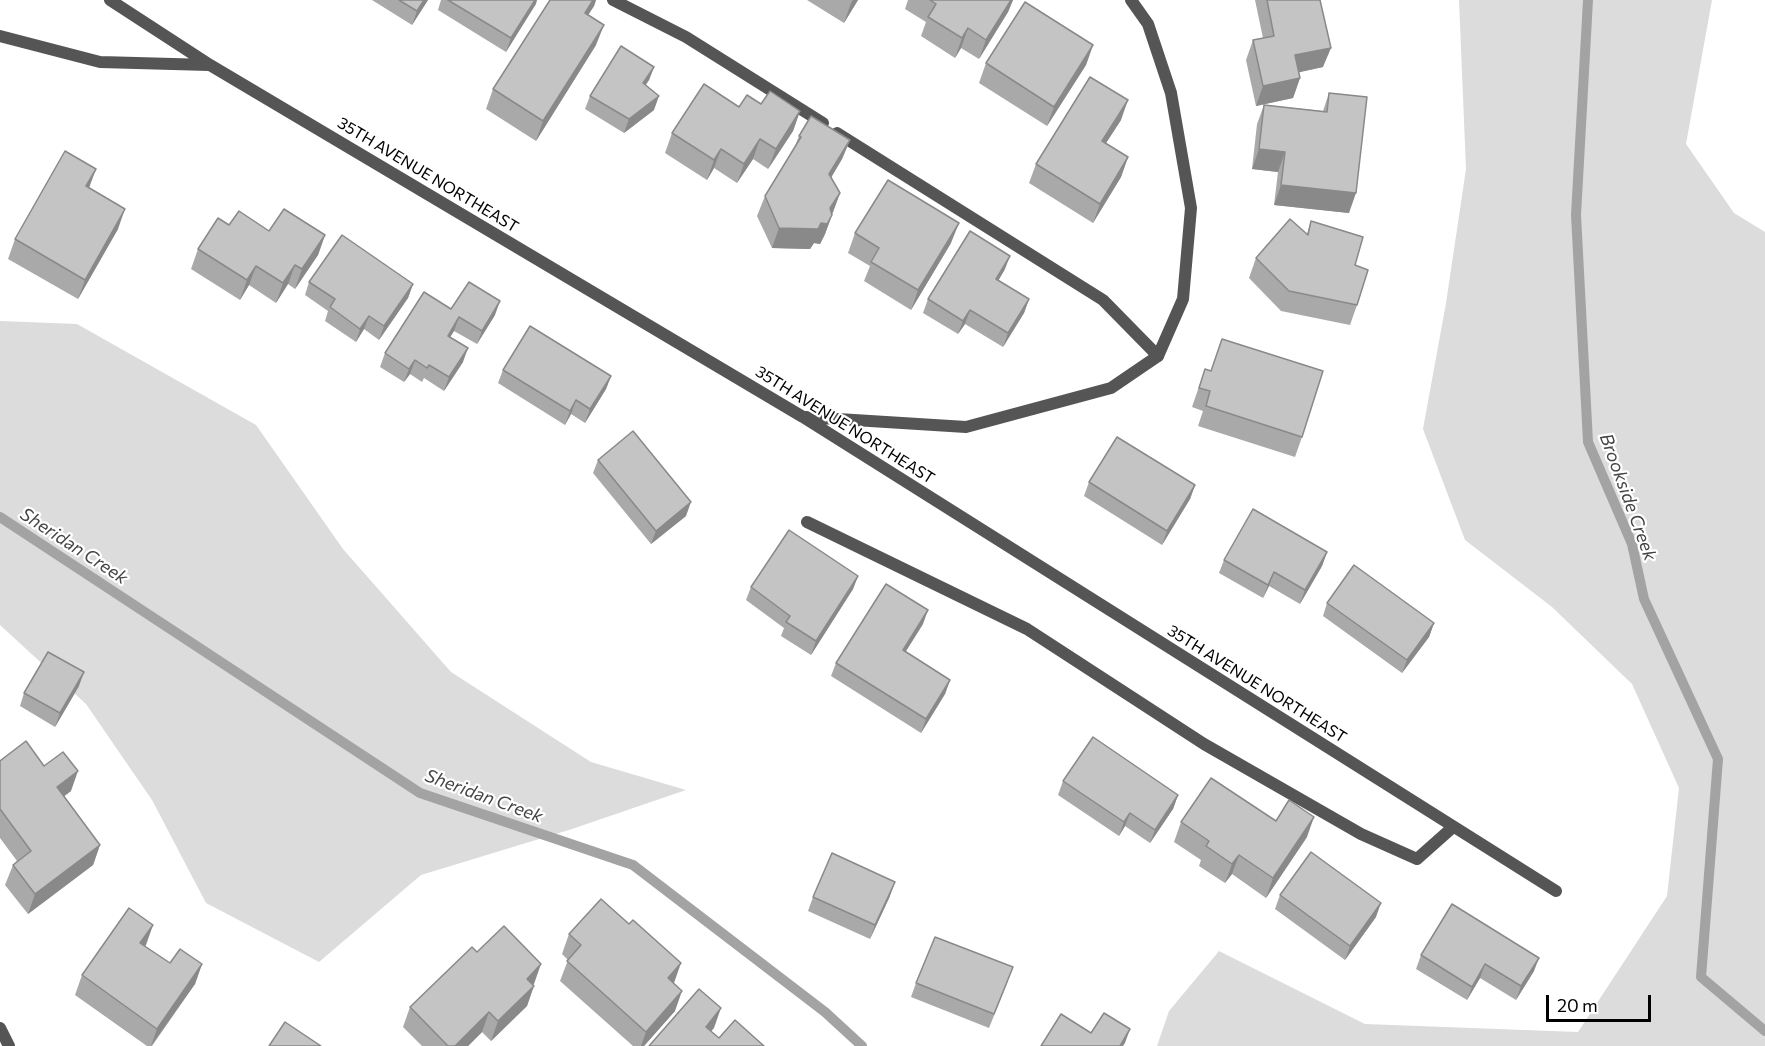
<!DOCTYPE html>
<style>
body{margin:0}
#map{position:relative;width:1765px;height:1046px;overflow:hidden;background:#fff;font-family:Commissioner,sans-serif}
canvas{display:block}
.scale{position:absolute;left:1546px;top:995px;width:105px;height:27px;box-sizing:border-box;border:3px solid #000;border-top:0;padding-left:8px;font-size:18px;line-height:21px;white-space:nowrap;color:#000;-webkit-text-stroke:4px #fff;paint-order:stroke}
</style>
<div id="map">
<canvas width="1765" height="1046"></canvas>
<div class="scale">20 m</div>
</div>
<script>
const ctx = document.querySelector('canvas').getContext('2d');
ctx.lineJoin = 'round';
function fillPath(path, color) { ctx.fillStyle = color; ctx.fill(path, 'evenodd'); }
function strokePath(path, color, width, dash) { ctx.strokeStyle = color; ctx.lineWidth = width; ctx.lineCap = dash ? 'butt' : 'round'; ctx.setLineDash(dash || []); ctx.stroke(path); }
function drawText(font, color, halo, rows, align = 'center') {
  ctx.font = font + ' Commissioner,sans-serif'; ctx.lineWidth = 4.5; ctx.setLineDash([]); ctx.textBaseline = 'middle'; ctx.strokeStyle = halo; ctx.fillStyle = color; for (const [text, x, y, turn = 0] of rows) {
    ctx.save(); ctx.translate(x, y); ctx.rotate((+turn || 0) * Math.PI / 180); ctx.textAlign = isNaN(turn) ? turn : align; if (halo) ctx.strokeText(text, 0, 0); ctx.fillText(text, 0, 0); ctx.restore();
  }
}
fillPath(new Path2D(`
 M1459 0H1712L1686 144 1734 213 1765 232V1046H1157L1169 1011 1219 951 1365 1024 1578 1032 1667 896 1679 788 1632 684 1552 607 1465 540 1423 429 1446 303 1466 169Z
 M0 321 77 324 256 425 343 549 451 672 591 762 686 790 572 829 421 875 319 962 206 903 152 800 86 704 0 625Z`), '#dcdcdc');
strokePath(new Path2D(`
 M1588 0 1576 215 1588 442 1632 544 1644 599 1718 759 1701 977 1765 1031
 M0 517 420 793 633 865 825 1012 862 1046`), '#a3a3a3', 10);
strokePath(new Path2D(`
 M613 0 686 37 823 123
 M837 133 1103 300 1158 356
 M807 522 1027 629 1204 744 1361 834 1417 859 1453 827`), '#555', 12);
strokePath(new Path2D(`
 M110 0 210 65 803 417 1556 891
 M0 36 100 62 209 65
 M806 417 966 427 1111 388 1158 356 1183 299 1191 208 1171 93 1148 24 1131 0
 M0 1028 9 1046`), '#555', 12);
fillPath(new Path2D(`
 M372 0H428L412 25Z
 M441 0H537L506 52 438 10Z
 M550 0H596L594 6 588 15 596 45 536 141 486 109 493 89Z
 M807 0H858L844 23Z
 M908 0H1013L1008 12 979 59 961 48 955 58 921 36 926 22 905 9Z
 M1255 0H1320L1323 67 1299 72 1300 78 1293 98 1256 106 1246 60 1253 40 1263 38Z
 M1093 45 1086 65 1047 126 979 83 986 63Z
 M654 67 649 80 645 85 654 110 624 133 585 109 590 96Z
 M1329 93 1349 213 1274 205 1278 172 1252 169 1257 124 1264 105 1323 111Z
 M761 104 800 111 793 131 768 169 753 159 737 183 714 168 707 180 665 153 672 133 739 107Z
 M1121 120 1106 143 1128 157 1121 177 1093 223 1029 183 1036 164Z
 M799 136 850 140 842 159 831 178 840 193 825 234 820 244 814 243 810 249 772 248 757 216 765 196 795 146Z
 M89 188 118 229 78 299 8 259 15 239Z
 M1311 221 1355 265 1357 305 1350 325 1281 311 1249 278 1256 258 1307 234Z
 M229 225 269 231 325 235 318 255 295 289 288 284 276 303 249 285 240 300 191 269 198 249Z
 M855 233 951 243 911 310 864 281 870 266 848 253Z
 M1005 269 998 281 1029 299 1024 313 1003 347 965 324 958 334 923 313 928 299Z
 M309 282 413 284 408 298 379 340 364 329 356 342 325 321 328 311 305 295Z
 M451 309 495 315 477 344 454 331 450 337 463 362 444 391 424 378 422 382 410 374 404 382 380 367 385 353Z
 M1222 339 1302 437 1295 457 1198 426 1203 411 1192 407 1205 369 1211 371Z
 M503 370 611 376 606 389 585 423 571 414 565 425 498 383Z
 M598 460 686 516 651 544 593 473Z
 M1089 482 1195 485 1190 499 1162 545 1084 496Z
 M1327 552 1322 566 1300 604 1269 586 1263 598 1219 573 1224 560Z
 M858 576 853 589 811 655 781 636 784 628 746 600 751 587Z
 M1327 603 1434 623 1429 637 1402 673 1323 616Z
 M923 624 905 652 950 680 945 694 921 733 831 676 836 663Z
 M79 686 55 727 20 706 24 693Z
 M0 761 44 766 71 791 64 796 100 845 93 865 28 914 5 885 13 865 17 861 0 838Z
 M1063 781 1178 795 1173 809 1150 843 1125 826 1119 836 1058 795Z
 M1276 821 1307 837 1266 898 1232 874 1225 883 1199 866 1201 860 1174 842 1181 822Z
 M1280 895 1376 917 1345 960 1275 909Z
 M890 896 870 939 808 911 813 897Z
 M569 934 674 983 675 1011 644 1046H633L560 981 568 960 562 954Z
 M146 945 145 946 170 963 202 964 195 984 152 1046H147L75 995 82 975Z
 M477 952 534 984 527 1006 491 1041 482 1032 468 1046H422L403 1027 410 1007Z
 M1421 955 1534 971 1516 1000 1480 978 1467 1000 1416 969Z
 M1008 981 989 1028 911 997 916 983Z`), '#a9a9a9');
fillPath(new Path2D(`
 M424 0H428L412 25 417 11Z
 M535 0H537L536 4 506 52 511 38Z
 M593 0H596L594 6 577 32 585 13Z
 M853 0H858L844 23 851 3Z
 M1011 0H1013L1008 12 979 59 986 40Z
 M604 25 596 45 536 141 543 121Z
 M968 28 961 48 955 58 962 38Z
 M1093 45 1086 65 1047 126 1054 107Z
 M1331 48 1323 67 1287 75 1295 55Z
 M654 67 649 80 638 97 643 83Z
 M1300 78 1293 98 1256 106 1263 86Z
 M659 96 654 110 624 133 629 119Z
 M1128 100 1121 120 1095 160 1102 141Z
 M800 111 793 131 768 169 776 149Z
 M760 139 753 159 737 183 744 164Z
 M850 140 842 159 821 194 829 174Z
 M721 149 714 168 707 180 714 160Z
 M1259 149 1285 152 1278 172 1252 169Z
 M1128 157 1121 177 1093 223 1100 204Z
 M96 169 89 188 86 186Z
 M1281 185 1356 193 1349 213 1274 205Z
 M840 193 833 212 825 224 832 215 825 234 820 244 814 243 810 249 772 248 779 228 830 208Z
 M125 209 118 229 78 299 85 280Z
 M959 223 951 243 911 310 918 290Z
 M325 235 318 255 295 289 302 269Z
 M1010 256 1005 269 991 293 996 279Z
 M295 265 288 284 276 303 283 283Z
 M256 266 249 285 240 300 247 280Z
 M413 284 408 298 379 340 384 326Z
 M1029 299 1024 313 1003 347 1008 333Z
 M500 301 495 315 477 344 482 331Z
 M970 310 965 324 958 334 963 321Z
 M369 316 364 329 356 342 360 329Z
 M459 317 454 331 443 349 448 336Z
 M468 348 463 362 444 391 449 377Z
 M415 360 410 374 404 382 409 369Z
 M611 376 606 389 585 423 590 409Z
 M576 400 571 414 565 425 570 411Z
 M1195 485 1190 499 1162 545 1167 531Z
 M691 502 686 516 651 544 656 531Z
 M1327 552 1322 566 1300 604 1305 590Z
 M1274 572 1269 586 1263 598 1268 585Z
 M858 576 853 589 811 655 816 641Z
 M928 610 923 624 898 664 903 650Z
 M1434 623 1429 637 1402 673 1407 660Z
 M84 672 79 686 55 727 60 713Z
 M950 680 945 694 921 733 926 719Z
 M78 771 71 791 50 807 57 787Z
 M1178 795 1173 809 1150 843 1155 830Z
 M1130 813 1125 826 1119 836 1124 822Z
 M1314 817 1307 837 1266 898 1273 878Z
 M100 845 93 865 28 914 35 894Z
 M1239 855 1232 874 1225 883 1232 864Z
 M895 882 890 896 870 939 875 925Z
 M1381 903 1376 917 1345 960 1350 946Z
 M153 925 146 945 133 963 140 943Z
 M1539 958 1534 971 1516 1000 1521 986Z
 M681 963 674 983 661 998 668 978Z
 M202 964 195 984 151 1046 157 1029Z
 M541 964 534 984 520 998 527 979Z
 M1485 964 1480 978 1467 1000 1472 987Z
 M534 986 527 1006 491 1041 498 1021Z
 M682 991 675 1011 644 1046H641L646 1032Z
 M721 1008 714 1028 699 1046 706 1027Z
 M489 1012 482 1032 468 1046H455Z
 M1130 1029 1125 1043 1123 1046H1120Z`), '#898989');
const building = new Path2D(`
 M399 0H424L417 11Z
 M448 0H535L511 38Z
 M550 0H593L585 13 604 25 543 121 493 89Z
 M930 0H1011L986 40 968 28 962 38 928 17 936 4Z
 M1267 0H1320L1331 48 1295 55 1300 78 1263 86 1253 40 1274 36Z
 M1025 2 1093 45 1054 107 986 63Z
 M621 46 654 67 643 83 659 96 629 119 590 96Z
 M1090 77 1128 100 1102 141 1128 157 1100 204 1036 164Z
 M704 84 739 107 747 95 761 104 770 91 800 111 776 149 760 139 744 164 721 149 714 160 672 133Z
 M1329 93 1367 97 1356 193 1281 185 1285 152 1259 149 1264 105 1327 112Z
 M811 116 850 140 829 174 840 193 830 208 832 215 827 224 821 223 818 229 779 228 765 196 801 137 799 136Z
 M65 151 96 169 86 186 125 209 85 280 15 239Z
 M888 180 959 223 918 290 871 262 879 248 855 233Z
 M284 209 325 235 302 269 295 265 283 283 256 266 247 280 198 249 218 218 229 225 239 211 269 231Z
 M1290 219 1308 235 1311 221 1363 237 1355 265 1368 270 1357 305 1289 291 1256 258Z
 M970 231 1010 256 996 279 1029 299 1008 333 970 310 963 321 928 299Z
 M342 235 413 284 384 326 369 316 360 329 330 307 335 299 309 282Z
 M469 282 500 301 482 331 459 317 448 336 468 348 449 377 429 365 427 368 415 360 409 369 385 353 424 292 451 309Z
 M530 326 611 376 590 409 576 400 570 411 503 370Z
 M1222 339 1323 371 1302 437 1206 406 1210 391 1199 388 1205 369 1211 371Z
 M633 431 691 502 656 531 598 460Z
 M1117 437 1195 485 1167 531 1089 482Z
 M1253 509 1327 552 1305 590 1274 572 1268 585 1224 560Z
 M789 530 858 576 816 641 786 622 790 616 751 587Z
 M1354 565 1434 623 1407 660 1327 603Z
 M886 584 928 610 903 650 950 680 926 719 836 663Z
 M48 652 84 672 60 713 24 693Z
 M1093 737 1178 795 1155 830 1130 813 1124 822 1063 781Z
 M26 741 44 766 63 752 78 771 57 787 100 845 35 894 13 865 31 851 0 809V761Z
 M1211 778 1276 821 1289 800 1314 817 1273 878 1239 855 1232 864 1206 846 1209 841 1181 822Z
 M1311 852 1381 903 1350 946 1280 895Z
 M832 853 895 882 875 925 813 897Z
 M601 899 629 924 633 920 681 963 668 978 682 991 646 1032 567 961 581 945 569 934Z
 M1452 904 1539 958 1521 986 1485 964 1472 987 1421 955Z
 M129 908 153 925 140 943 170 963 180 949 202 964 157 1029 82 975Z
 M504 926 541 964 527 979 534 986 498 1021 489 1012 455 1046H448L410 1007 472 947 477 952Z
 M935 937 1013 967 994 1014 916 983Z
 M699 989 721 1008 706 1027 719 1038 735 1020 764 1046H649Z
 M1104 1013 1130 1029 1120 1046H1041L1061 1014 1091 1033Z
 M285 1022 321 1046H269Z`);
fillPath(building, '#c4c4c4');
strokePath(building, '#898989', 1.5);
drawText('16px', '#000', '#fff', [
 ["35TH AVENUE NORTHEAST",428,175,31],
 ["35TH AVENUE NORTHEAST",845,425,32],
 ["35TH AVENUE NORTHEAST",1257,684,32]
]);
drawText('italic 18px', '#444', '#fff', [
 ["Brookside Creek",1628,497,70],
 ["Sheridan Creek",74,546,33],
 ["Sheridan Creek",484,796,20]
]);
</script>
